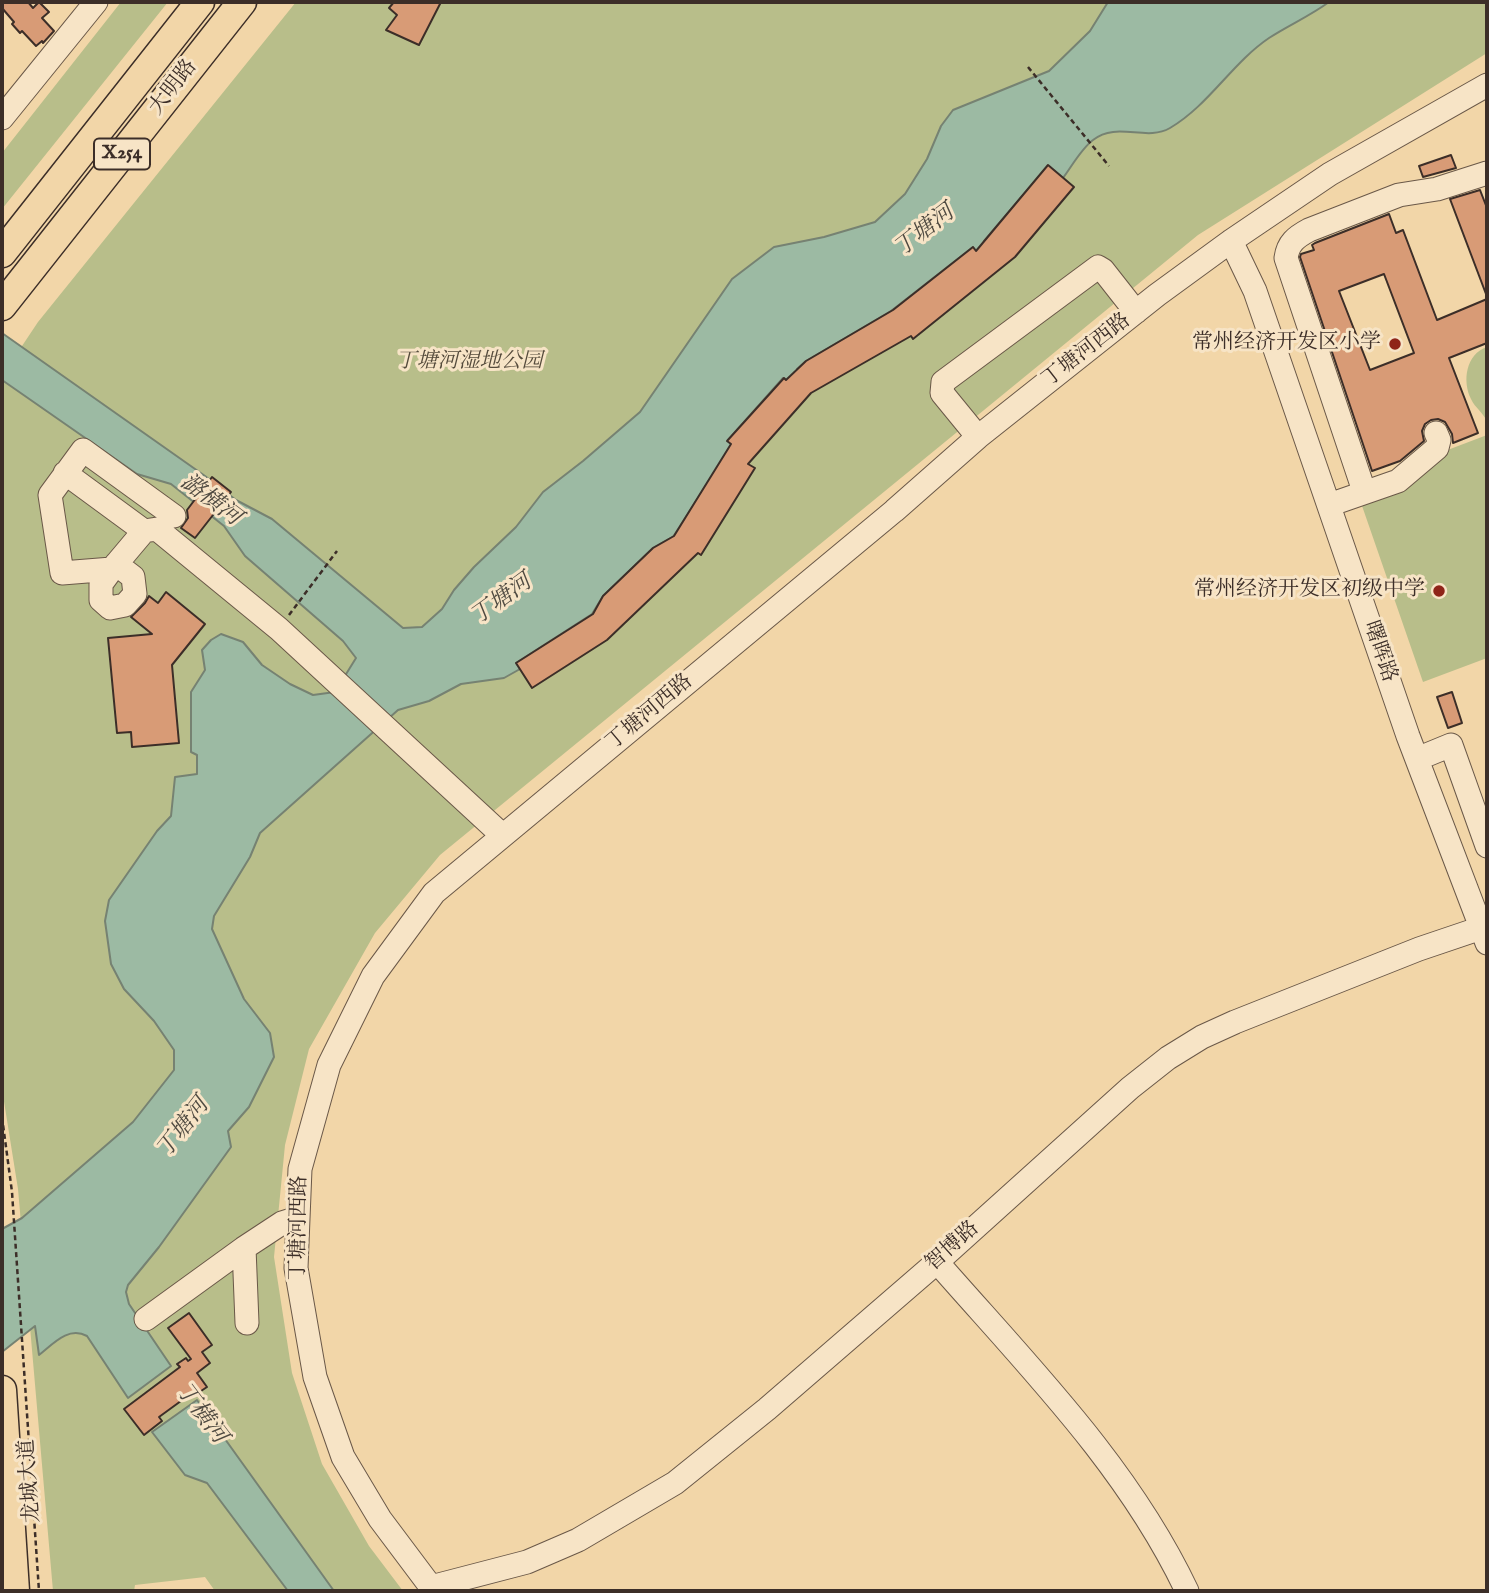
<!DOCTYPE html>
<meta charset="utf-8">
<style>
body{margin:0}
#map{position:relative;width:1489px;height:1593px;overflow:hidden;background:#f2d6a8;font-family:"IM FELL English",serif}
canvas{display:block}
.frame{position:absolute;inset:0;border:4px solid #3c2e28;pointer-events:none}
</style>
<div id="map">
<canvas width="1489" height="1593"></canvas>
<div class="frame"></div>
</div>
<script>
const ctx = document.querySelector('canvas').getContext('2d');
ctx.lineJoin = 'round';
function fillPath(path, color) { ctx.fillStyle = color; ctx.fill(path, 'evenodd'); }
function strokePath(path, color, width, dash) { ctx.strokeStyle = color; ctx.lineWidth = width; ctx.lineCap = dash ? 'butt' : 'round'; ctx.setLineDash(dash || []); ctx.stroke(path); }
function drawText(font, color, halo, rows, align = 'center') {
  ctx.font = font + ' "IM FELL English","Noto Serif SC",serif'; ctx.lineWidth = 6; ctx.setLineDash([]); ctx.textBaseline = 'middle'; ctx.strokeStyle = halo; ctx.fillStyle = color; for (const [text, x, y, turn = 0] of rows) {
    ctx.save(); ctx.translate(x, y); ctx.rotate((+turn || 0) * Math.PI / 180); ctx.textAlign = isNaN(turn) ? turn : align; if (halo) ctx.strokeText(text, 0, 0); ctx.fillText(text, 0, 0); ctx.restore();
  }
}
fillPath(new Path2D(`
 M121 2H168L2 209V153Z
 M296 2H1487V53L1198 235 440 855 375 933 309 1049 285 1145 274 1257 292 1373 322 1464 369 1546 403 1591H215L205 1577 135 1585 134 1591H53L18 1189 2 1089V376L38 322Z
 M1487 347V422C1484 413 1475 408 1471 399 1462 381 1466 354 1487 347Z
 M1487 435V658L1423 682 1360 500 1445 451Z`), '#b8be8a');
const water = new Path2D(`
 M1108 2H1329C1310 16 1289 25 1269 38 1232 63 1209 105 1170 128 1146 142 1117 121 1093 140 1081 149 1072 166 1063 178L1048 166 984 241 980 256 973 247 891 311 806 361 797 369 804 381 795 388 783 378 728 440 732 445 673 537 653 548 603 596 592 614 516 663 520 669 504 678 461 684 429 701 398 710 260 833 250 857 214 916 212 929 244 999 270 1033 274 1057 249 1107 228 1131 231 1147 159 1247 128 1285 126 1292 129 1304 171 1366 128 1398 87 1336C68 1326 53 1344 39 1355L35 1326 2 1352V1229L22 1218 133 1122 174 1070V1050L154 1021 124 989 111 964 105 921 109 900 157 831 171 816 175 777 197 774V755L191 752V692L205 670 202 650 211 640 221 634 243 642 262 665 290 684 313 695 335 692 356 658 343 641 245 556 224 526 171 484 137 474 2 380V333L205 476 236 500 272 519 403 628 422 627 442 609 454 590 474 567 516 527 543 492 583 461 640 412 732 279 774 247 824 237 875 222 905 194 927 159 941 126 953 110 1049 71 1090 31Z
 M197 1400 334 1591H288L207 1483 185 1475 152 1432Z`);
fillPath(water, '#9cbaa3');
strokePath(water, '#768272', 2);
const building = new Path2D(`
 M2 2H28L33 8 39 2 49 12 42 18 54 31 43 43 42 41 36 46 22 31 20 33 12 24 14 22 2 8Z
 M394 2H441L419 45 386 30 397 15 389 8Z
 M1451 155 1456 168 1423 177 1419 166Z
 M1048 165 1074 187 1015 257 913 339 911 336 811 393 748 464 755 468 701 555 698 553 607 640 532 688 516 663 593 614 603 596 653 548 674 536 731 444 727 441 784 378 786 380 806 361 893 310 973 247 976 251Z
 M1480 190 1487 208 1486 294 1450 199Z
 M1389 214 1396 233 1403 230 1437 320 1487 299V343L1449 358 1478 433 1453 443 1452 434 1445 422 1438 419 1431 420 1425 424 1422 431 1424 441 1400 461 1372 471 1300 257 1301 254 1314 250 1312 245 1315 243ZM1384 274 1414 353 1370 370 1339 291Z
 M212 477 231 492 195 538 181 528 188 518 187 510Z
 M166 592 205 624 172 665 179 743 132 747 131 732 117 733 108 638 152 634 131 617 145 603 149 596 158 603Z
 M1452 692 1462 723 1448 728 1437 697Z
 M189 1313 212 1345 202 1352 210 1363 197 1373 207 1387 198 1393 196 1390 159 1417 162 1421 144 1435 124 1409 180 1367 177 1364 186 1358 188 1361 191 1359 168 1328Z`);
fillPath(building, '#d89b76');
strokePath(building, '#3c2e28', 2);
const minor = new Path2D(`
 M2 118 96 2
 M1231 241 1255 291 1408 736 1487 943
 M978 437 942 393 943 382 1098 267 1103 270 1136 312
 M65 473 144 531 157 529 279 629 502 835
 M1364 491 1286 258C1288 243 1296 237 1309 230L1399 195 1437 189 1487 173
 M1329 505 1398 481 1437 448 1439 440 1436 433
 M144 531 112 569 62 573 50 495 83 450 174 516
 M112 569 101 584V600L110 608 125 605 135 594 133 577 116 564
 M1417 759 1451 745 1487 846
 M244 1248 247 1323
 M937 1262C1027 1365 1128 1466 1187 1591
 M146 1319 244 1248 282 1223 298 1218
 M431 1587 527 1562 578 1540 675 1483 767 1409 937 1262 1130 1088 1168 1058 1202 1037 1235 1022 1419 949 1487 926
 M434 1591 380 1519 343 1457 315 1377 296 1268 300 1169 329 1065 373 976 434 893 894 511 978 437 1157 295 1231 241 1330 174 1487 85`);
const major = new Path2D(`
 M2 253 200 2
 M2 306 242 2
 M2 1390 15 1591`);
strokePath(minor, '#6a5848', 25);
strokePath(major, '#3c2e28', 31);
strokePath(new Path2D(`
 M1028 67 1109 166
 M289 615 337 551
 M2 1117 12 1192 39 1591`), '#3c2e28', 2.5, [5, 3.5]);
strokePath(minor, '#f7e4c6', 23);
strokePath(major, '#f2d6a8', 28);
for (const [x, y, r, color] of [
 [1395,344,7,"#8f2418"],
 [1439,591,7,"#8f2418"]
]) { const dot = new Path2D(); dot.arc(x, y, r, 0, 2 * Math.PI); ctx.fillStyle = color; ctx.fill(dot); strokePath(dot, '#f7e4c6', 2.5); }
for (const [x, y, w] of [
 [122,154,56]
]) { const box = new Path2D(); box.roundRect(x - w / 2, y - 15.5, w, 31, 5); ctx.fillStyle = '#f7e4c6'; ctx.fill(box); strokePath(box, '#3c2e28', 2); }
drawText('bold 19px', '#3c2e28', null, [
 ["X254",122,154]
]);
drawText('21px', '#3c2e28', '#f7e4c6', [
 ["大明路",174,88,-52],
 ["丁塘河西路",1087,351,-38],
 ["曙晖路",1379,652,71],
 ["丁塘河西路",650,713,-40],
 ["丁塘河西路",300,1228,-89],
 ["智博路",953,1247,-42],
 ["龙城大道",31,1481,-94]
]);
drawText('21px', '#3c2e28', '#f7e4c6', [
 ["常州经济开发区小学",1381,344],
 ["常州经济开发区初级中学",1425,591]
], 'right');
drawText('italic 21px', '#554b3c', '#f7e4c6', [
 ["丁塘河湿地公园",469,363]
]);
drawText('italic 23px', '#4f4a41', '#f7e4c6', [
 ["丁塘河",925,232,-38],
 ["潞横河",210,501,37],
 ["丁塘河",502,601,-36],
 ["丁塘河",184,1129,-52],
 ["丁横河",200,1414,53]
]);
</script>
